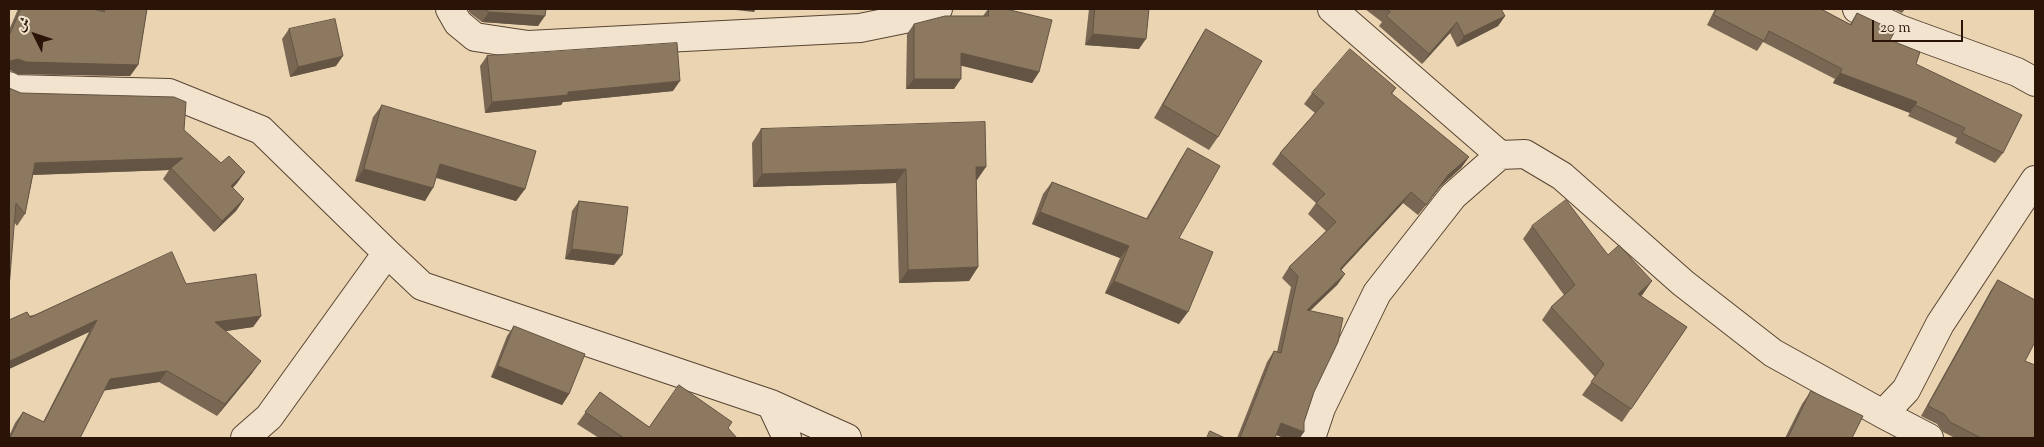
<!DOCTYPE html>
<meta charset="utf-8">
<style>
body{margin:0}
#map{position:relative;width:2044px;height:447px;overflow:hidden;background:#ead4b2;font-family:"Sorts Mill Goudy",Amiri,serif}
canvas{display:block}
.frame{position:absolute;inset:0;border:10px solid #291407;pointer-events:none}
.north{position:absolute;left:10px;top:10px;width:50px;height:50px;-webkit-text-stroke:4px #f1e3cd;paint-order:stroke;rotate:311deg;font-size:14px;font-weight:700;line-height:20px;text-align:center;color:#291407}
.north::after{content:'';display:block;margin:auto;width:18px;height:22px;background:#291407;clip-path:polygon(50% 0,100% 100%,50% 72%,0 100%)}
.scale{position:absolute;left:1872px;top:20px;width:91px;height:22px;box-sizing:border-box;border:2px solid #291407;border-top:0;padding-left:6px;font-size:15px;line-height:18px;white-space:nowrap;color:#291407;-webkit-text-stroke:4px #f1e3cd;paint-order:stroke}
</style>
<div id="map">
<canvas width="2044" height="447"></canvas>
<div class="frame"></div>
<div class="north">ش</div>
<div class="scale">20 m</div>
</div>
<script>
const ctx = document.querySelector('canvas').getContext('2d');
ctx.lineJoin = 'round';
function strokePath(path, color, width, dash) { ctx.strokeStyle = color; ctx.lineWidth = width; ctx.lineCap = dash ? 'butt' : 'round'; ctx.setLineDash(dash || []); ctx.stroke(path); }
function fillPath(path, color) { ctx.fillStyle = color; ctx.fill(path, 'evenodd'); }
const street = new Path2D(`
 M450 9 458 23 475 37 528 45 860 28 919 16 938 9
 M1332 9 1500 155
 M1857 9 1899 29 2017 72 2035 82
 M9 86 13 89 169 93 261 130 387 253 422 286 771 404 847 438
 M771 404 787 438
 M245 438 269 417 387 253
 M1311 438 1321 408 1377 293 1453 196 1500 155 1525 154 1562 176 1683 283 1773 353 1883 414
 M1929 438 1883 414 1906 390 1940 324 2035 180`);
strokePath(street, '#594432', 30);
strokePath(street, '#f1e3cd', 28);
fillPath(new Path2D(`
 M18 9H147L138 65 130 76 18 74 10 70 9 71V30Z
 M468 9H546L538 26 482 22 470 13Z
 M988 9H1006L1039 72 1032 83 961 65 954 89H906L907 34 914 24 983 16Z
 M1089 9H1149L1139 49 1085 45Z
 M1365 9H1501L1505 16 1498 26 1457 47 1450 33 1422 64 1379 26 1382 22Z
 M1715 9H1821L1850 24 1857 13 1890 40 1916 64 2003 153 1995 163 1955 143 1957 138 1908 116 1910 113 1833 83 1835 79 1763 42 1757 51 1707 25Z
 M1893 9H1905L1902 13Z
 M289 29 336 66 290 77 282 39Z
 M1206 29 1218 137 1209 150 1154 118 1197 43Z
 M487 56 673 91 563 102 561 105 485 113 480 66Z
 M1396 88 1392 94 1469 157 1461 168 1441 186 1418 215 1403 203 1341 270 1345 274 1337 285 1310 311 1314 392 1304 422 1300 438H1284L1276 435 1275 438H1237L1267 362 1274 351 1277 352 1291 287 1282 278 1289 267 1326 231 1308 214 1316 203 1272 164 1280 153 1315 113 1304 104 1312 93Z
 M21 93 184 130 221 163 245 172 237 183 233 188 244 199 236 211 214 232 163 179 169 170 33 175 25 214 17 226 14 222Z
 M382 105 525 189 516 201 436 178 425 201 355 181 373 117Z
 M761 129 977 180H976L978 267 969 281 899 283 896 183 753 187 752 143Z
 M1188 148 1179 238V324L1105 293 1120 258 1032 224 1043 194 1052 182 1146 219 1180 160Z
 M579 201 614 265 565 259 572 211Z
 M1532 226 1608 255 1643 294 1641 296 1687 327 1622 422 1582 395 1595 377 1542 320 1551 307 1564 295 1523 239Z
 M1998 280 2025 361 2035 438H1955L1943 432 1937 424 1921 416 1991 290Z
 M186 284 261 316 253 327 225 331 253 372 217 416 159 382 104 390 80 438H9V436L15 423 23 412 43 422 89 332 9 369V320Z
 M514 326 569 394 562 405 491 377 507 336Z
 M1811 391 1852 438H1785L1802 404Z
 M600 392 649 427 728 428 737 438H599L577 424Z`), '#796753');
fillPath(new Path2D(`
 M727 9H756L754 12Z
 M489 12 545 16 538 26 482 22Z
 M1505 16 1498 26 1457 47 1464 36Z
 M1457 22 1450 33 1422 64 1429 54Z
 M1093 34 1146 39 1139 49 1085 45Z
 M961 53 1039 72 1032 83 954 64Z
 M343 56 336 66 290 77 298 67Z
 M18 59 138 65 130 76 18 74 10 70 9 71V62L10 61Z
 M1840 73 1917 102 1910 113 1833 83Z
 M914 79H961L954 89H906Z
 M680 81 673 91 563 102 561 105 485 113 492 102 568 92Z
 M1469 157 1461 168 1441 186 1418 215 1448 175Z
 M183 158 169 170 27 175 35 163Z
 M440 164 525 189 516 201 432 176Z
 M976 167H986L977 180H966Z
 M364 169 433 188 425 201 355 181Z
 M906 169 896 183 753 187 762 174Z
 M245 172 237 183 223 197 231 186Z
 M1411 192 1403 203 1332 280 1340 269Z
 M244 199 236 211 214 232 222 221Z
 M1040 212 1129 246 1120 258 1032 224Z
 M572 249 622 255 614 265 565 259Z
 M978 267 969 281 899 283 908 270Z
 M1345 274 1337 285 1299 321 1307 310Z
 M1114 281 1188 312 1179 324 1105 293Z
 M1652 281 1643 294 1629 307 1638 294Z
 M261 316 253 327 207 334 215 322Z
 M97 320 89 332 9 369V363L10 361Z
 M261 361 253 372 217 416 225 404Z
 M498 366 569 394 562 405 491 377Z
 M167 371 159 382 102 391 110 379Z
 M1281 423 1304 432 1300 438H1284L1274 434Z`), '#635443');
const building = new Path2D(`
 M21 9H93L105 12 103 9H147L138 65 26 62 18 59 10 61 9 62V36Z
 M485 9H546L545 16 489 12Z
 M989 9H1006L1052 20 1039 72 961 53V79H914V24L945 16H988Z
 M1095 9H1149L1146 39 1093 34Z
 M1385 9H1501L1505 16 1464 36 1457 22 1429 54 1386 16 1390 12Z
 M1717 9H1821L1851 25 1857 13 1895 31 1890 40 1920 52 1916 64 2022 115 2003 153 1962 133 1965 128 1915 105 1917 102 1840 73 1842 69 1769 31 1764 41 1714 15Z
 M335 19 343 56 298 67 289 29Z
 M1206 29 1262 61 1218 137 1163 105Z
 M677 43 680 81 568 92V95L492 102 487 56Z
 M1350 49 1396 88 1391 93 1469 157 1448 175 1426 205 1411 192 1340 269 1345 274 1307 310 1343 318 1338 342 1314 392 1304 422V432L1281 423 1275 438H1240L1274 351 1281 353 1298 276 1289 267 1336 222 1316 203 1325 194 1280 153 1324 103 1312 93Z
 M9 88 21 93 174 97 186 102 184 130 221 163 229 156 245 172 231 186 244 199 222 221 171 168 183 158 35 163 25 214 16 203 9 288Z
 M382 105 536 151 525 189 440 164 433 188 364 169Z
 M985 122 986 167H976L978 267 908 270 906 169 762 174 761 129Z
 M1188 148 1220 166 1179 238 1213 252 1188 312 1114 281 1129 246 1040 212 1052 182 1147 219Z
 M1566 200 1608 255 1619 245 1652 281 1638 294 1687 327 1631 409 1591 382 1604 364 1551 307 1575 285 1532 226Z
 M579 201 628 207 622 255 572 249Z
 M172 252 186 284 256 274 261 316 215 322 261 361 225 404 167 371 110 379 80 438H10L23 412 44 422 97 320 10 361 9 358V320L27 312 30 317Z
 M1998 280 2035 300V342L2025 361 2035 365V438H1981L1950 422 1944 414 1928 406Z
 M514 326 585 354 569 394 498 366Z
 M679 385 732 422 728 428 737 438H624L585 412 600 392 649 427Z
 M1811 391 1863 416 1852 438H1788Z
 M1210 431 1225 438H1207Z`);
fillPath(building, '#8d7860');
strokePath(building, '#635443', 1);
</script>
